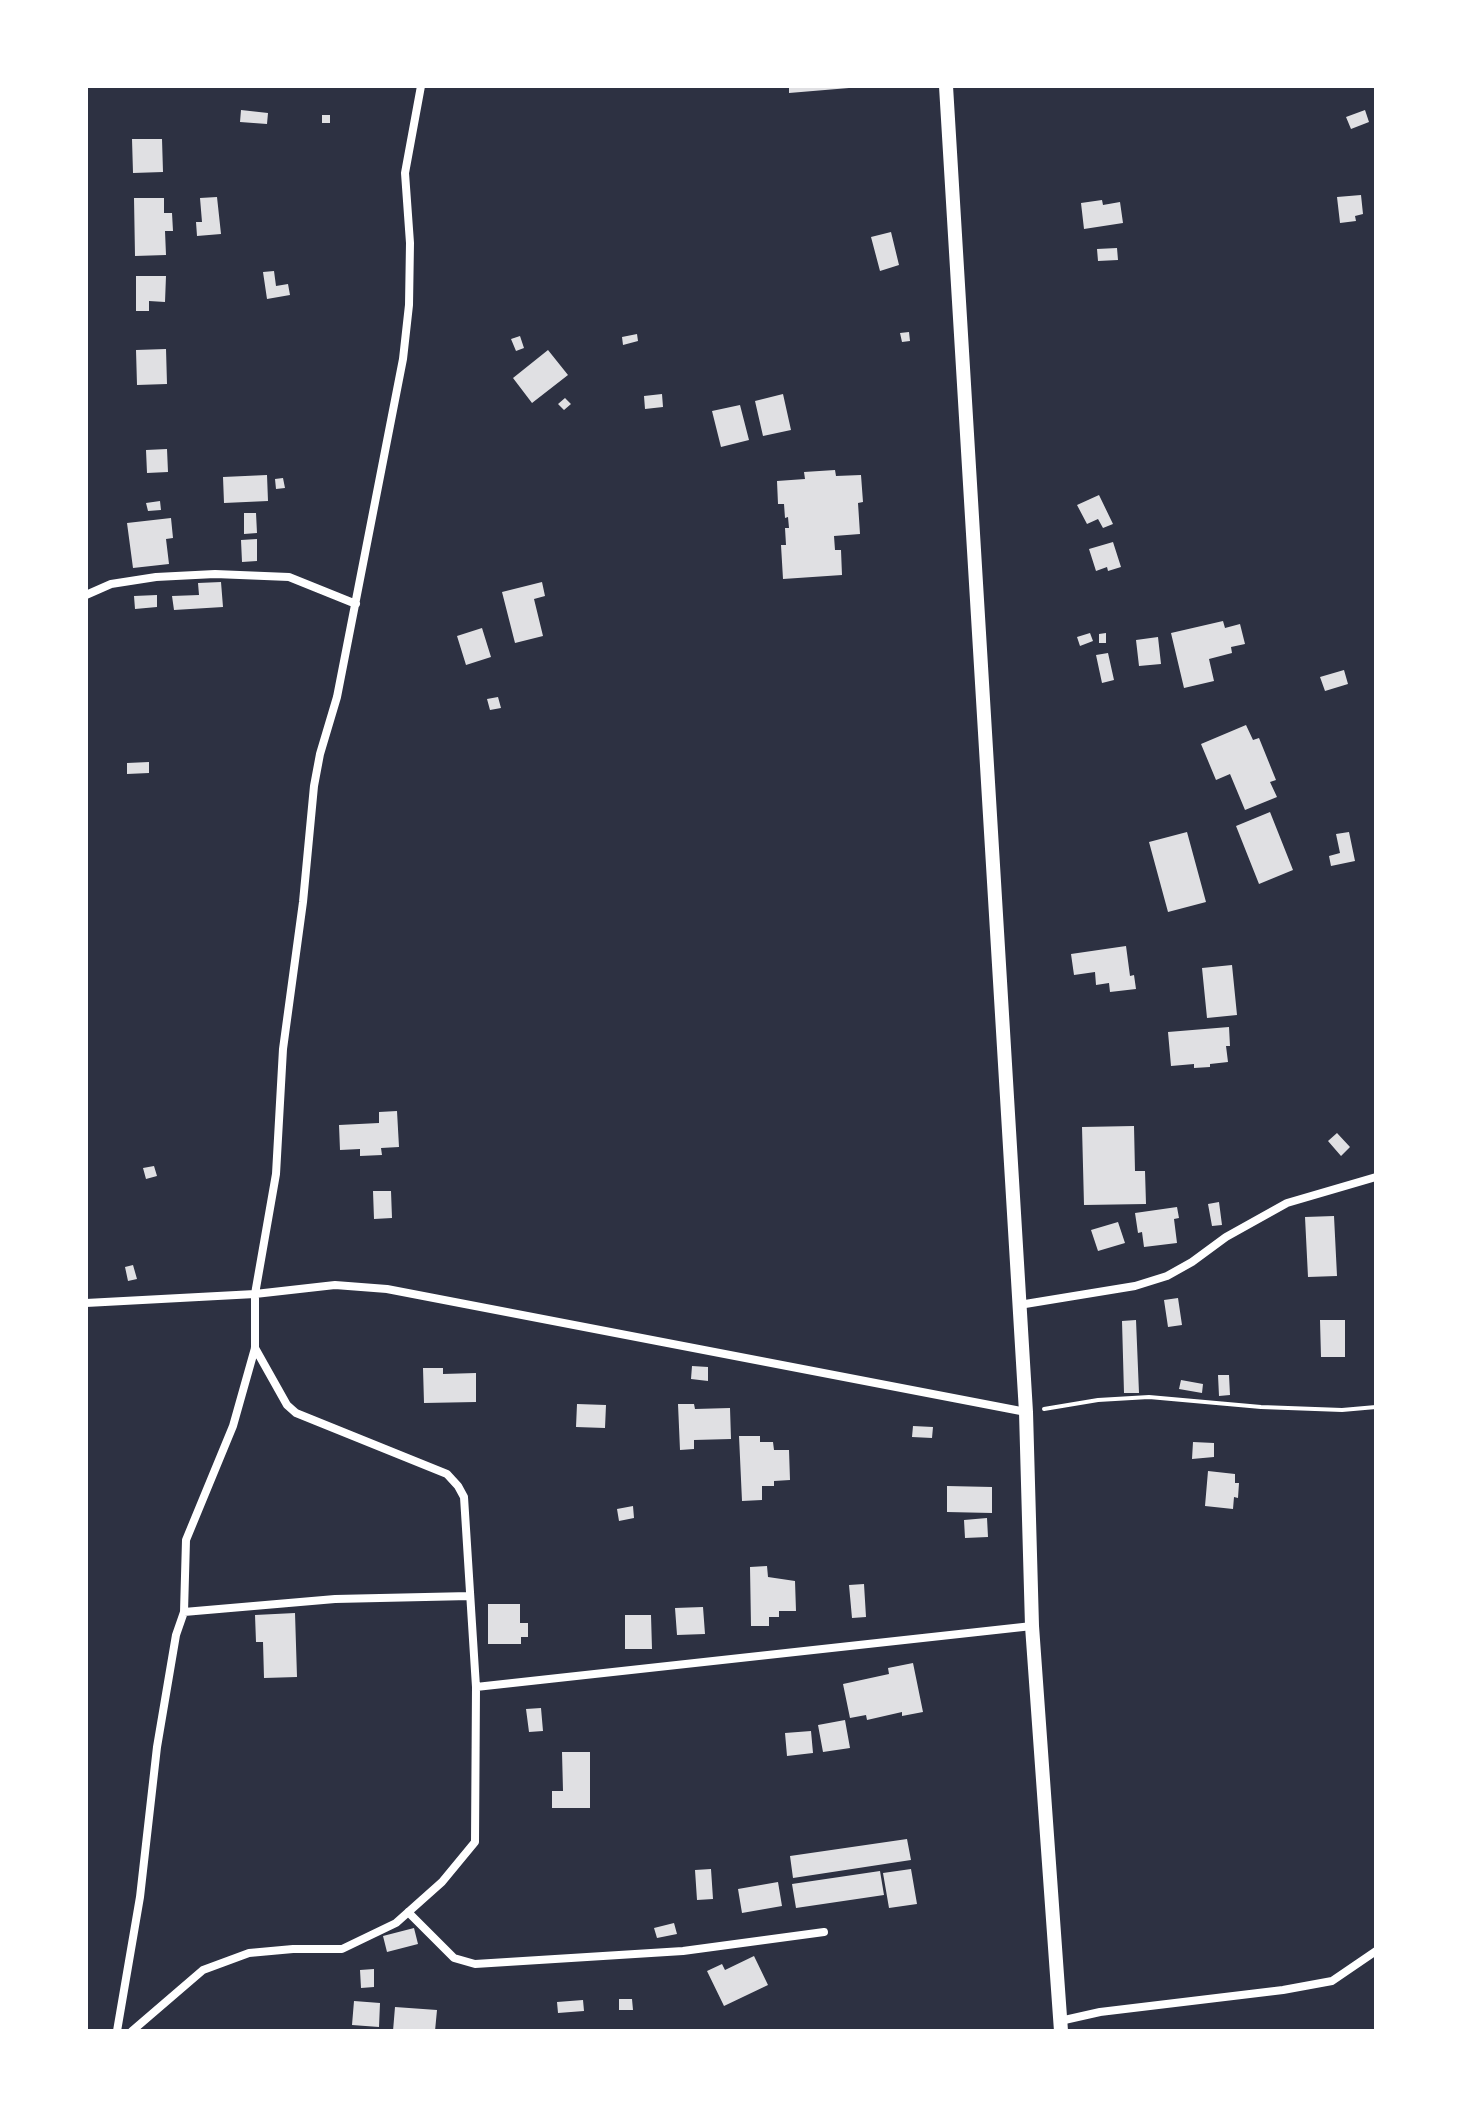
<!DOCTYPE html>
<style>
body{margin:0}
#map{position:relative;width:1462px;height:2117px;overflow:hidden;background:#2d3142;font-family:"IBM Plex Sans",sans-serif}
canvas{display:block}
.frame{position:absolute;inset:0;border:88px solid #fff;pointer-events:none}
</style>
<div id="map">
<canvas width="1462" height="2117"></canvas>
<div class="frame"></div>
</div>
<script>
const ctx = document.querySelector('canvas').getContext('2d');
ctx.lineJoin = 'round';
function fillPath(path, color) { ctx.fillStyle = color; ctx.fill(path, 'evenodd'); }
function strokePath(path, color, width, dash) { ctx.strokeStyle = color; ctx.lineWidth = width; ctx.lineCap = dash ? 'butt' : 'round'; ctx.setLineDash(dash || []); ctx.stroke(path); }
fillPath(new Path2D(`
 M789 86H849V88L789 93Z
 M241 110 268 113 267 124 240 122Z
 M1365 110 1369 122 1351 129 1346 117Z
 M322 115H330V123H322Z
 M132 139H162L163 172 133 173Z
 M1361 195 1363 214 1355 216 1356 221 1340 223 1337 197Z
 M217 197 221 234 197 236 196 222H202L200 198Z
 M134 198H164V213H172L173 231H165L166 255 135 256Z
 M1102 200 1103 205 1120 202 1123 223 1084 229 1081 203Z
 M891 232 899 265 880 271 871 237Z
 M1117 248 1118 260 1098 261 1097 249Z
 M274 271 276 286 288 284 290 295 267 299 263 272Z
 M136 276H166L165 302 149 301V311H136Z
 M909 332 910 341 902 342 900 333Z
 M637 334 638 341 623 345 622 337Z
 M520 336 524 348 516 351 511 339Z
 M166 349 167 384 137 385 136 350Z
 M548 350 568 375 532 403 513 378Z
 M662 394 663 407 645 409 644 396Z
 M783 394 791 430 763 436 755 401Z
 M565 398 571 404 564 410 558 404Z
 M740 405 749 440 721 447 712 411Z
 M167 449 168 472 147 473 146 450Z
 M835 470 836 476 861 475 863 502 858 503 860 534 834 536 835 550H841L842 575 783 579 781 545H786L785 528H789L788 517 785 518 784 504H778L777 481 805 479 804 472Z
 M267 475 268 501 224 503 223 477Z
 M283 478 285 488 276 489 275 479Z
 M1099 495 1113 524 1103 528 1098 519 1087 524 1077 505Z
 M160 501 161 510 148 511 146 503Z
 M244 513H256L257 533 244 534Z
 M171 518 173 538 166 539 169 564 133 568 127 523Z
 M257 539V561L242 562 241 540Z
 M1113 542 1121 567 1108 571 1107 567 1096 571 1089 549Z
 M221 582 223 607 174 610 172 596 199 595 198 583Z
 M542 582 545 596 534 599 543 636 515 643 502 592Z
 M157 595V607L135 609 134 596Z
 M1223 621 1225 628 1240 624 1245 644 1231 647 1232 653 1209 659 1214 681 1184 688 1171 633Z
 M482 628 491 657 466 665 457 636Z
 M1090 633 1093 641 1080 646 1077 637Z
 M1106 633V643H1099V634Z
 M1158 637 1161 664 1139 666 1136 640Z
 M1108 653 1114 680 1102 683 1096 655Z
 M1344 670 1348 684 1325 691 1320 677Z
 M498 697 501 708 490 710 487 699Z
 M1246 725 1253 740 1259 738 1276 780 1270 782 1277 797 1245 810 1230 774 1216 780 1201 744Z
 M149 762V773L127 774V763Z
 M1270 812 1293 870 1259 884 1236 826Z
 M1187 832 1206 902 1168 912 1149 842Z
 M1349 832 1355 861 1331 866 1329 856 1340 853 1336 834Z
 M1126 946 1130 976 1134 975 1136 989 1110 992 1109 983 1096 985 1095 972 1074 975 1071 954Z
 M1232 965 1237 1015 1207 1018 1202 968Z
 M1229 1027 1230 1046H1226L1228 1062 1210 1064V1067L1194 1068V1064L1171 1066 1168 1032Z
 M397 1111 399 1147 381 1148 382 1155 360 1156V1149L340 1150 339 1125 379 1123V1112Z
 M1134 1126 1135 1171H1145L1146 1204 1084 1205 1082 1127Z
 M1337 1133 1350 1147 1341 1156 1328 1141Z
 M154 1166 157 1176 146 1179 143 1168Z
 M373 1191H391L392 1218 374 1219Z
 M1219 1202 1222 1225 1212 1226 1208 1204Z
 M1177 1207 1179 1218 1174 1219 1177 1243 1144 1247 1142 1232 1138 1233 1135 1213Z
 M1334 1216 1337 1276 1308 1277 1305 1217Z
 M1118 1222 1125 1243 1098 1251 1091 1230Z
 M133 1265 137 1279 128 1281 125 1267Z
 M1178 1298 1182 1325 1168 1327 1164 1300Z
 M1136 1320 1139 1393H1124L1122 1321Z
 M1320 1320H1345V1357H1321Z
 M692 1366 708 1367V1381L691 1379Z
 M423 1368H443V1374L476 1373V1402L424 1403Z
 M1218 1375H1229L1230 1395 1219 1396Z
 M1181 1380 1203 1384 1202 1393 1179 1389Z
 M577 1404 606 1405 605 1428 576 1427Z
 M678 1404H694L695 1409 730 1408 731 1439 694 1440V1449L680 1450Z
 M913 1426 933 1427 932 1438 912 1437Z
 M739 1436H760V1442H773L774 1450H789L790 1480 774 1481V1486H762V1500L742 1501Z
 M1193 1442 1214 1443V1457L1192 1459Z
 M1208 1471 1235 1474V1483H1239L1238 1498 1234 1497 1233 1509 1205 1506Z
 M947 1486 992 1487V1513L947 1512Z
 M633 1506 634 1518 619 1521 617 1509Z
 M987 1518 988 1537 965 1538 964 1520Z
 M767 1566 768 1577 795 1581 796 1611H779V1617H769V1626H751L750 1567Z
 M864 1584 866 1617 852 1618 849 1585Z
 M488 1604H520V1623H528V1637H521V1644H488Z
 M703 1607 705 1634 677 1635 675 1608Z
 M295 1613 297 1677 264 1678 263 1642H256L255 1615Z
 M625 1615H651L652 1649H625Z
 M913 1663 923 1712 902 1716V1712L867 1720 866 1715 850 1718 843 1684 889 1674 888 1668Z
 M541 1708 543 1731 529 1732 526 1709Z
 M845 1720 850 1748 823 1752 818 1725Z
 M811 1731 813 1753 787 1756 785 1733Z
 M562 1752H590V1808H552V1791H563Z
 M907 1839 911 1860 793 1878 790 1856Z
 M711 1869 713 1899 697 1900 695 1870Z
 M911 1869 917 1904 889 1908 883 1873Z
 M880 1871 884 1895 796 1908 792 1884Z
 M778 1882 782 1906 742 1913 738 1889Z
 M674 1923 677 1934 657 1938 654 1928Z
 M414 1928 418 1944 387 1952 383 1936Z
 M754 1956 768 1985 724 2006 707 1971 722 1964 725 1970Z
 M374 1969V1987L361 1988 360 1970Z
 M619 1999H632L633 2010H619Z
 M583 2000 584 2011 558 2013 557 2002Z
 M354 2001 380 2003 379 2027 352 2025Z
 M395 2007 437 2010 435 2031H393Z`), '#e0e0e3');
strokePath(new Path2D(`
 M1044 1409 1098 1400 1149 1397 1261 1407 1342 1410 1376 1407`), '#fff', 4);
strokePath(new Path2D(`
 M86 595 111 584 156 577 215 574 289 577 356 604
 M86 1303 255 1294 335 1285 387 1289 1026 1412
 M1019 1305 1135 1286 1167 1276 1192 1262 1226 1237 1287 1203 1376 1177
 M184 1612 335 1599 470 1596
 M476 1687 1032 1626
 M408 1912 454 1958 475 1964 683 1951 824 1932
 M1060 2021 1100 2012 1283 1990 1332 1981 1376 1951
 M117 2031 140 1897 157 1747 176 1635 184 1612 186 1540 233 1426 255 1348V1294L276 1174 283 1049 303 902 314 786 320 754 337 697 403 359 409 305 410 243 405 173 421 86
 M132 2031 203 1970 249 1953 293 1949H342L396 1923 442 1882 475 1842 476 1687 464 1497 458 1486 447 1474 296 1413 287 1405 255 1348`), '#fff', 8);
strokePath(new Path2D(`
 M946 86 1026 1412 1032 1626 1061 2031`), '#fff', 14);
</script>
